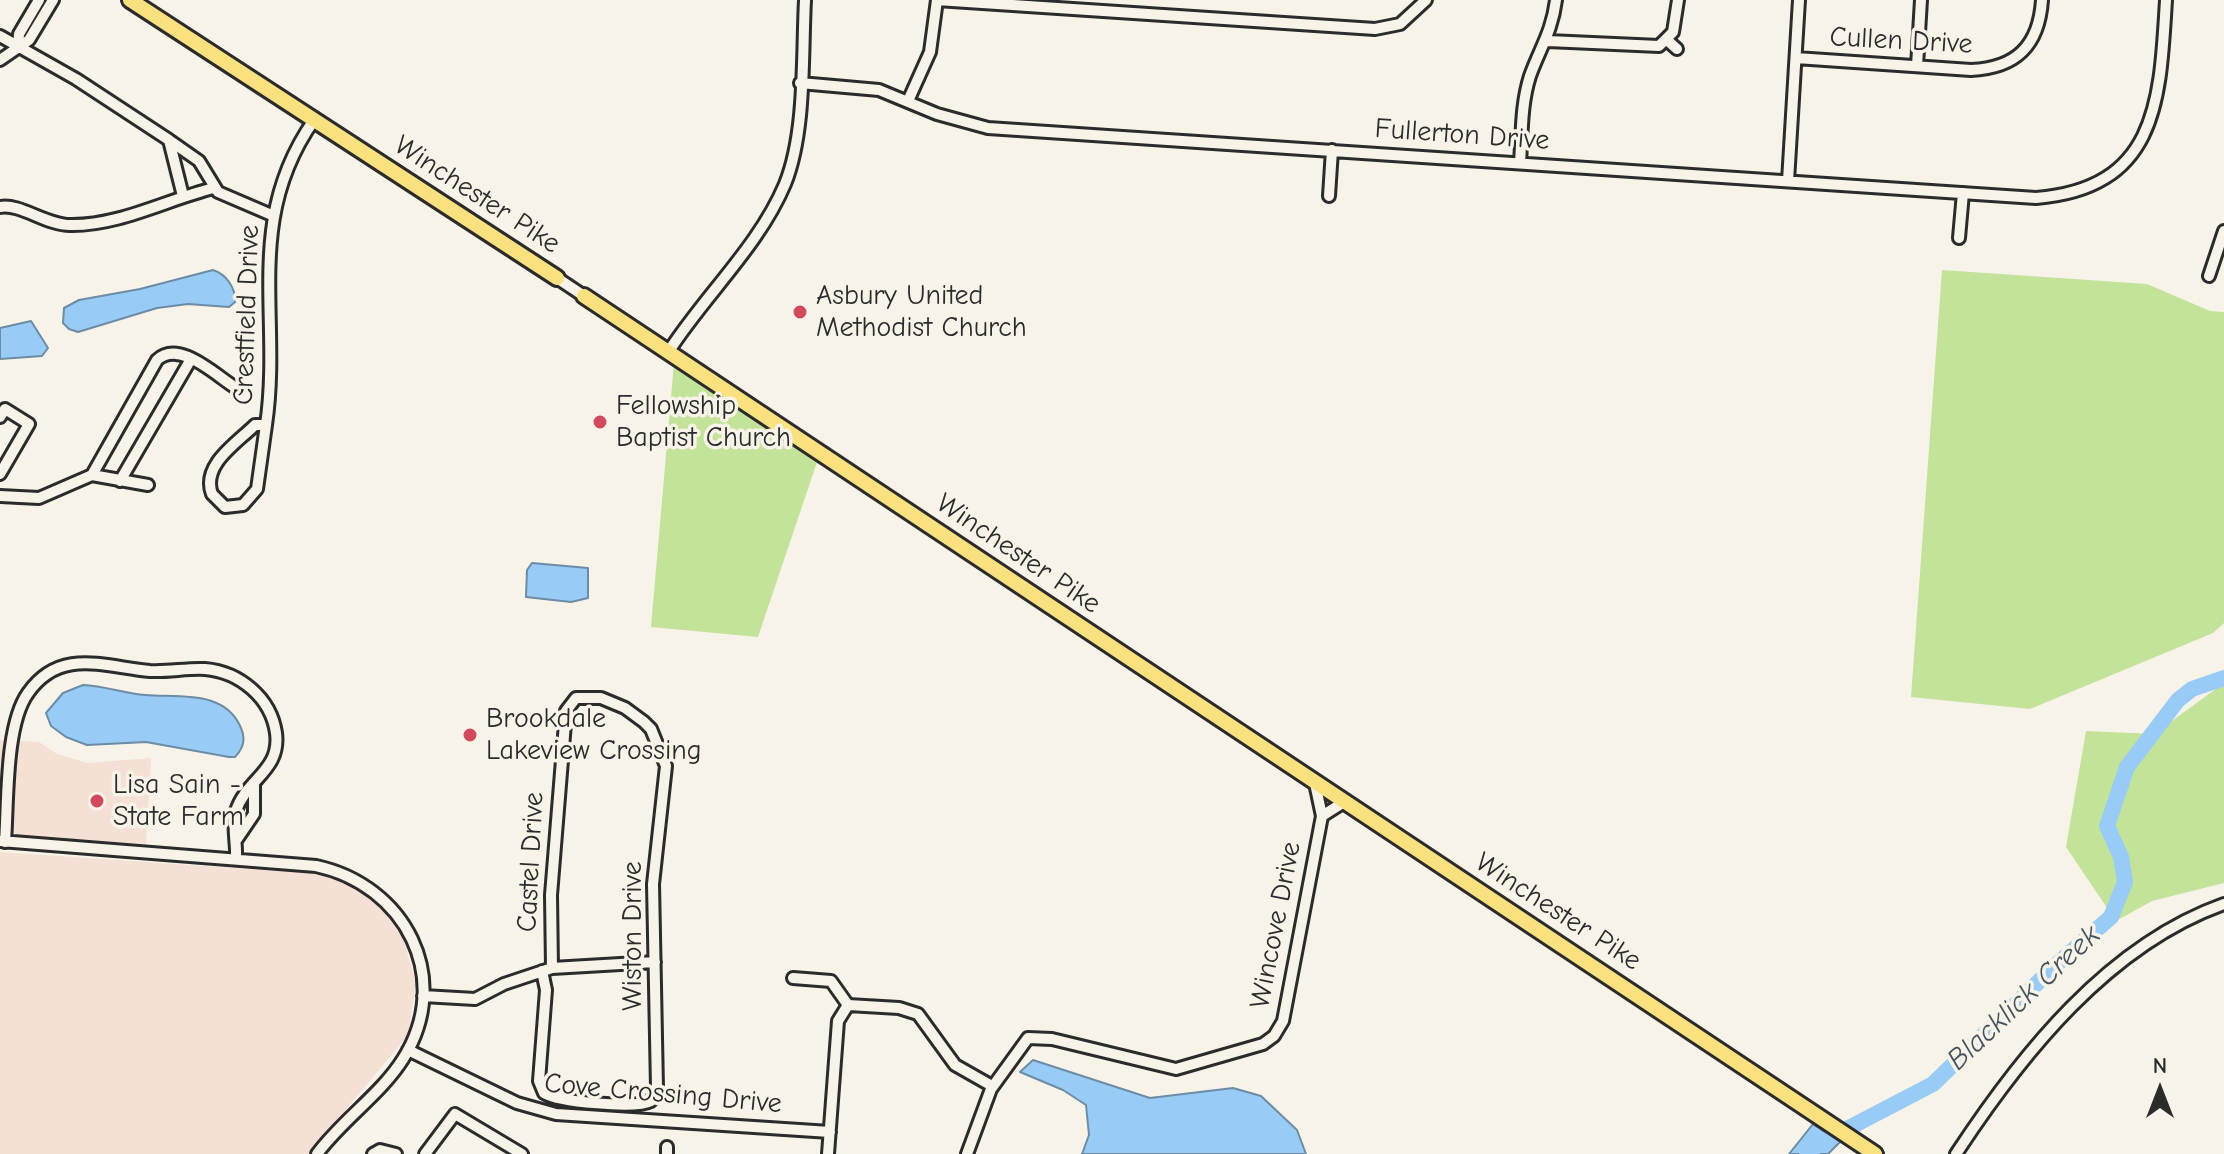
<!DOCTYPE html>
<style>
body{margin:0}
#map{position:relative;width:2224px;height:1154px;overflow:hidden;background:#f7f3e8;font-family:"Comic Neue",sans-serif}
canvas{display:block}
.north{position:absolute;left:2120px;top:1050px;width:80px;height:80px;-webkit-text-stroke:6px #f7f3e8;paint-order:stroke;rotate:0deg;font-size:22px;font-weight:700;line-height:32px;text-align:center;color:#2b2b2b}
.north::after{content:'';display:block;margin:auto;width:28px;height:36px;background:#2b2b2b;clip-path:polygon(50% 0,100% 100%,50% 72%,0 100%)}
</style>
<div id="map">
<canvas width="2224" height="1154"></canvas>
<div class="north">N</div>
</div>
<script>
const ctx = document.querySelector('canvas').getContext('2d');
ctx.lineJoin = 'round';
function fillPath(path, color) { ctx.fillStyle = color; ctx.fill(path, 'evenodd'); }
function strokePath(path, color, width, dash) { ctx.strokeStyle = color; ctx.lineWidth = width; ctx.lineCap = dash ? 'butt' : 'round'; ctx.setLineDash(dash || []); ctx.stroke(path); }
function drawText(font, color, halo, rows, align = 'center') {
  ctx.font = font + ' "Comic Neue",sans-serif'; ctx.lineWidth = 7; ctx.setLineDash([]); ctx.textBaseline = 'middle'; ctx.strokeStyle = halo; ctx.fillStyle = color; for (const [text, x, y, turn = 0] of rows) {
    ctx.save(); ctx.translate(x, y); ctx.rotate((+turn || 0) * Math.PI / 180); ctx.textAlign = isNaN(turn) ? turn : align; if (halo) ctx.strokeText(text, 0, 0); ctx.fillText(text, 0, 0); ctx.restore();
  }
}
fillPath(new Path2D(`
 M0 740 39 742 57 754 88 763 151 758 146 844 0 835Z
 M0 852 321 874 362 890 389 917 403 938 416 983 408 1035 309 1154H0Z`), '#f4e0d4');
fillPath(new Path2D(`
 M1942 270 2147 284 2210 311 2224 312V623L2213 633 2030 709 1911 697Z
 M674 363 818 459 758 637 651 627Z
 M2224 683V883L2152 901 2116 921 2066 847 2086 731 2154 734Z`), '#c3e29a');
const water = new Path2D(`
 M213 270C226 274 236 288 235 302L229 307 188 304 157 308 78 332 69 329 63 323 64 308 79 300 140 289Z
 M31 321 48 348 42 356 0 359V328Z
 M532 563 588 568V598L571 602 526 597 527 570Z
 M83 685C104 686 124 693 145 695 178 698 225 689 241 728 246 739 243 749 235 757H229L146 742 87 745 66 737 51 726 46 713 63 693Z
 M1033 1060 1150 1098 1233 1088 1261 1096 1297 1130 1306 1154H1082L1089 1135 1086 1105 1063 1090 1020 1072Z
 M1813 1124 1840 1142 1828 1154H1789Z`);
fillPath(water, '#98ccf6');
strokePath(water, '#6c8ca5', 2);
strokePath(new Path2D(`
 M1807 1154 1820 1143 1933 1084 2056 965 2111 917 2125 882 2121 857 2107 826 2127 767 2178 700 2192 689 2224 678`), '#98ccf6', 16);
const minor = new Path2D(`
 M937 0 1375 29 1400 24 1426 0
 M0 36 76 79 169 140 183 196
 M1667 40 1677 49
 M1548 41 1659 46 1673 32 1678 0
 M18 48 19 34 39 0
 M1796 58 1971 70C2016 68 2039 46 2042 0
 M0 60 29 40 53 0
 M1917 66 1921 0
 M800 83 879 90 937 114 988 128 2036 198C2159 188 2160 98 2166 0
 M908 101 930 52 937 0
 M169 140 199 161 218 192 274 216
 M1520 163C1522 134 1521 104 1530 76 1540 48 1552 32 1556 0
 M1788 181 1799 0
 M1329 196 1332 150
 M0 207C20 203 46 225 70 225 119 226 168 199 214 188
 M1959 238 1963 193
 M2209 276 2224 231
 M557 278 584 296
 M669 351C705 295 759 246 785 184 806 132 802 56 805 0
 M0 417 5 409 29 424 0 474
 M255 425H266L257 489 243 505 225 507 212 494C201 465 237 443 255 425Z
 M266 425C282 316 243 221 314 120
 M92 475 148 485
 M120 481 191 359
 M0 496 39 498 92 475 157 360C179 339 215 375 236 388
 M1322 816 1344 802
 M237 839 254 814V785
 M0 841 316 866C405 885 454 978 403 1059 381 1094 342 1120 317 1154
 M5 842C8 802 5 725 28 693 60 647 105 667 150 671 169 672 187 668 205 669 240 672 271 698 276 733 281 771 246 779 236 811 232 826 237 843 236 859
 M542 971 546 990 539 1081 544 1093C558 1102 636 1109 651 1101L657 1088 653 884 666 766 651 729 644 722 625 708 601 698H576L566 711 551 895 552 968
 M793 978 831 981 848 1005
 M423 996 475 999 504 984 552 968 655 962
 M848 1005 899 1008 918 1014 955 1065 992 1086
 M408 1050 517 1103 556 1114 830 1132
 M373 1154 380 1150 396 1154
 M425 1154 455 1114 522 1154
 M667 1154V1147
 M828 1154 838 1021 848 1005
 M967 1154 991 1089 1028 1038 1052 1039 1176 1069 1263 1044 1274 1036 1283 1021 1322 816 1315 783
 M1956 1154C2021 1055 2108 945 2224 904`);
const major = new Path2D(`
 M130 0 557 278
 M584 296 1875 1154`);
strokePath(minor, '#2b2b2b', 16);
strokePath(major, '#2b2b2b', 20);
strokePath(minor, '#f7f3e8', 10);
strokePath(major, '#fae180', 14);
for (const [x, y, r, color] of [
 [800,312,8,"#d1495b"],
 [600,422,8,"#d1495b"],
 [470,735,8,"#d1495b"],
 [97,801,8,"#d1495b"]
]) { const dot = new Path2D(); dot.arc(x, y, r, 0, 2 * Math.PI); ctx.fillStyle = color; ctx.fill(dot); strokePath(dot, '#f7f3e8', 3); }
drawText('28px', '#2b2b2b', '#f7f3e8', [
 ["Cullen Drive",1901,41,3],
 ["Fullerton Drive",1462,135,4],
 ["Winchester Pike",477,195,33],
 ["Crestfield Drive",247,315,-88],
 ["Winchester Pike",1018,554,34],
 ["Castel Drive",531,862,-87],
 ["Winchester Pike",1558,912,33],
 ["Wincove Drive",1276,925,-79],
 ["Wiston Drive",633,936,-90],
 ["Cove Crossing Drive",663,1094,5]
]);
drawText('28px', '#2b2b2b', '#f7f3e8', [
 ["Asbury United",816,296],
 ["Methodist Church",816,328],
 ["Fellowship",616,406],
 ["Baptist Church",616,438],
 ["Brookdale",486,719],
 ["Lakeview Crossing",486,751],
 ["Lisa Sain -",113,785],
 ["State Farm",113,817]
], 'left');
drawText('italic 30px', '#46535e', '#f7f3e8', [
 ["Blacklick Creek",2024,998,-43]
]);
</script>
